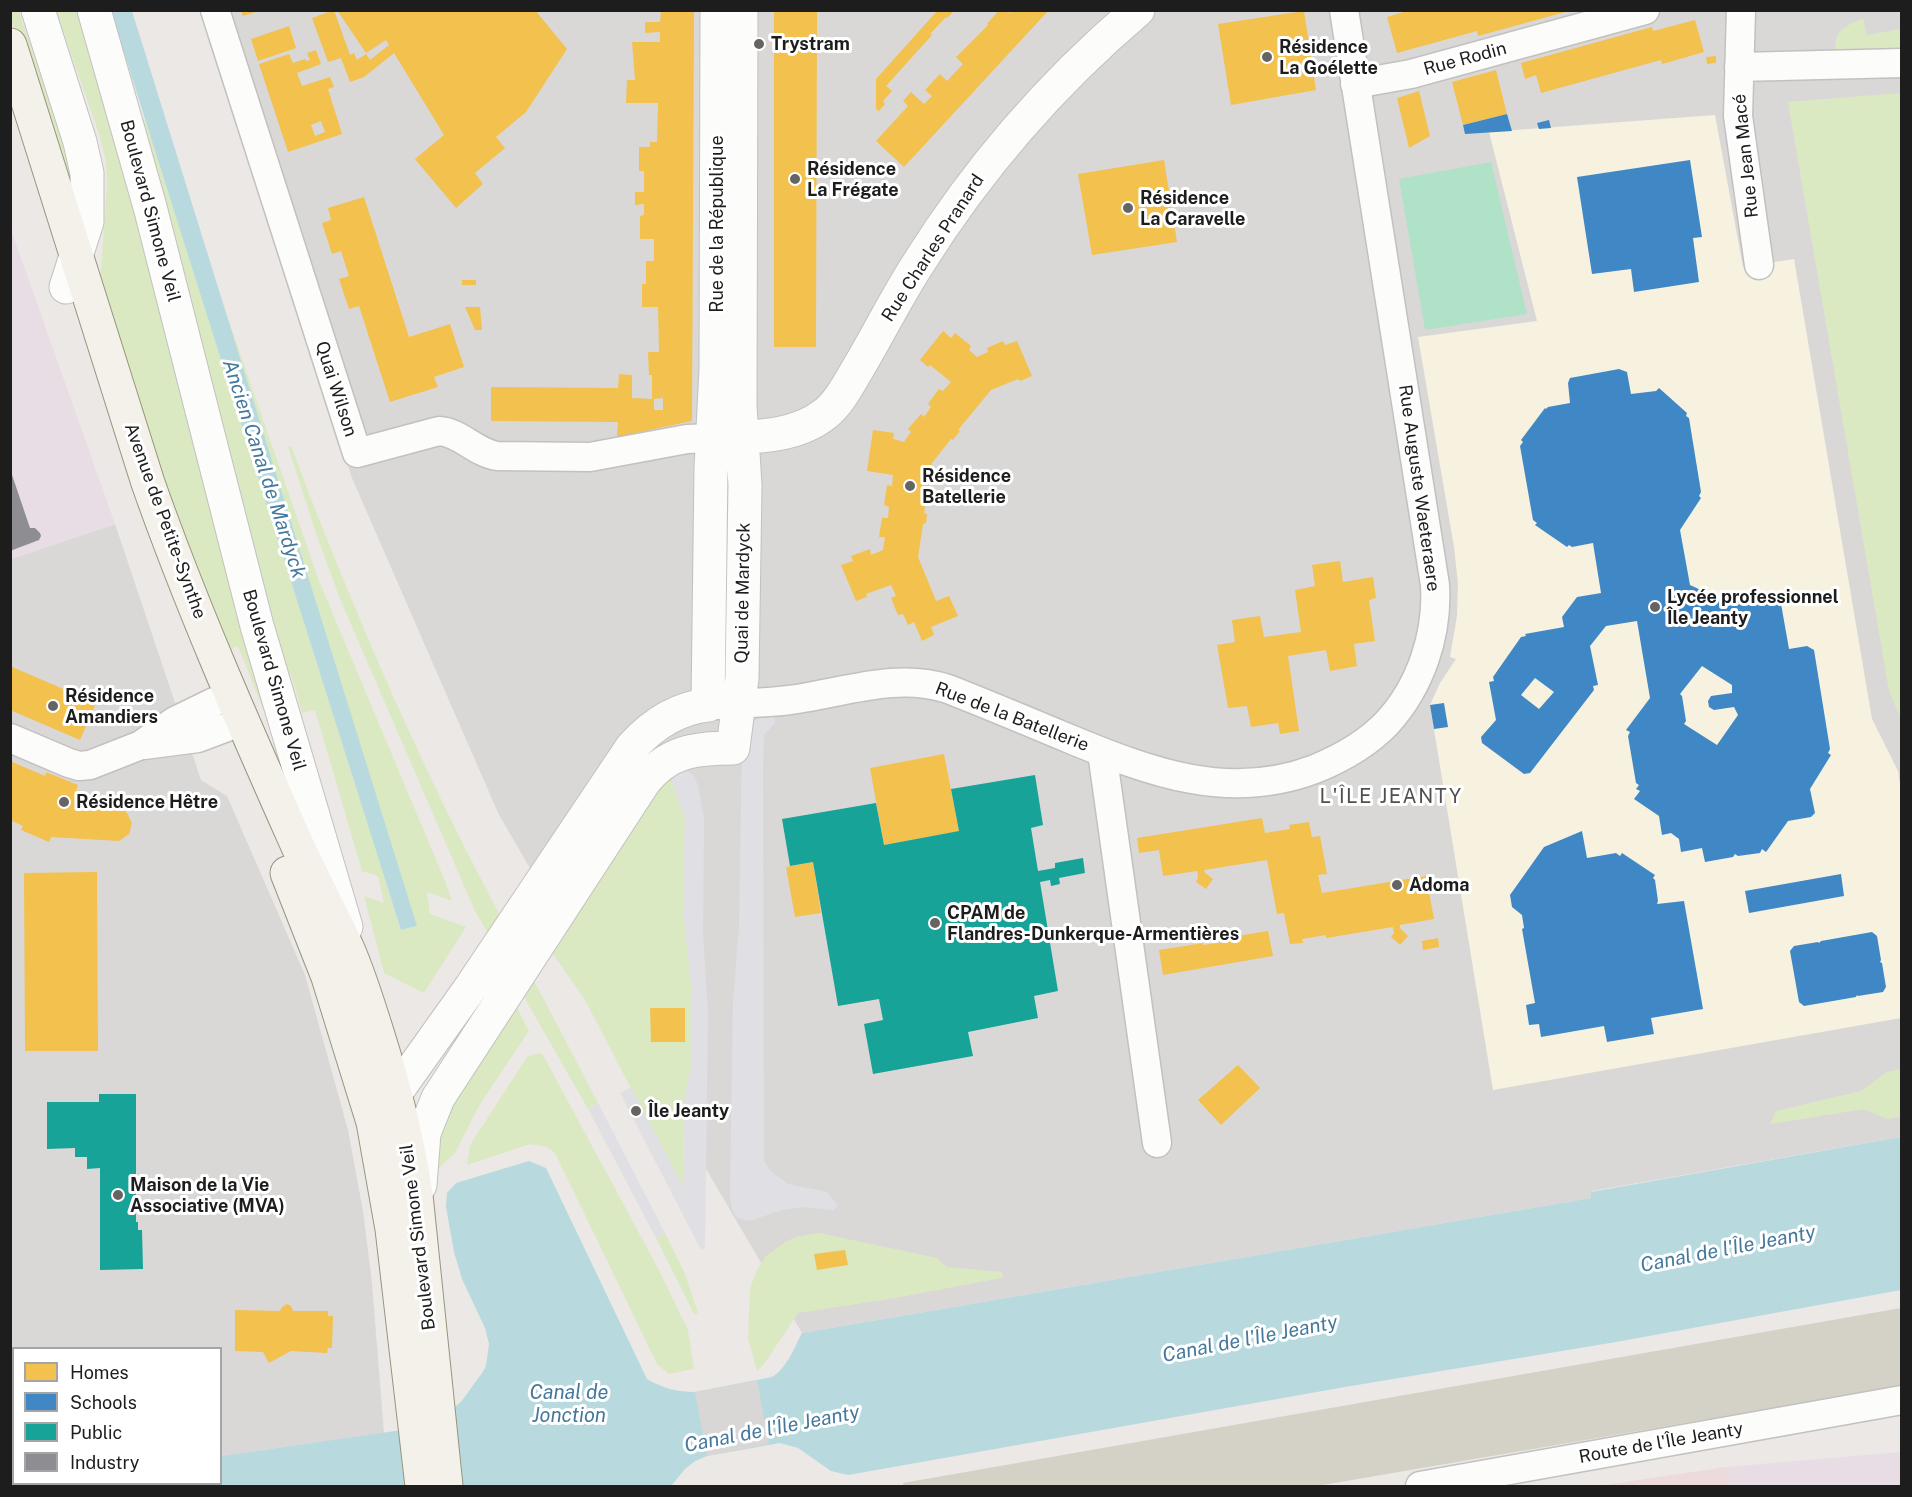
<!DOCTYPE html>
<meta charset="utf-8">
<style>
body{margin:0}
#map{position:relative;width:1912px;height:1497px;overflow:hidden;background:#ebe8e5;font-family:"Public Sans",sans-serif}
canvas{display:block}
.frame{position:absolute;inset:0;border:12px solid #1d1d1d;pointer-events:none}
.legend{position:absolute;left:12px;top:1347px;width:210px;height:138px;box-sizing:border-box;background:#fff;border:2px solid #a5a5a5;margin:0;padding:8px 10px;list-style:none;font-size:18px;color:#1d1d1d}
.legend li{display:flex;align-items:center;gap:12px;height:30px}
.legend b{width:30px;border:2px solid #a5a5a5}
</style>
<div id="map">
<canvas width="1912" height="1497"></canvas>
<div class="frame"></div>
<ul class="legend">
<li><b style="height:16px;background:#f2c14e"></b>Homes</li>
<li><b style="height:16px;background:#3f88c5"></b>Schools</li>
<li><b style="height:16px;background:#17a398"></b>Public</li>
<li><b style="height:16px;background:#8d8d92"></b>Industry</li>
</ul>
</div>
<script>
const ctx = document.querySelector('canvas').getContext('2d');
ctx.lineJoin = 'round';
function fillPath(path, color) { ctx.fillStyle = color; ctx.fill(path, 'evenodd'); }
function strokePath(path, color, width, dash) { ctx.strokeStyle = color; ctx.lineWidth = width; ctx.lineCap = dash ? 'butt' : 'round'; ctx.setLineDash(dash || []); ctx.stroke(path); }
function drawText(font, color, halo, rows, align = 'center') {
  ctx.font = font + ' "Public Sans",sans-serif'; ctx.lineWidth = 6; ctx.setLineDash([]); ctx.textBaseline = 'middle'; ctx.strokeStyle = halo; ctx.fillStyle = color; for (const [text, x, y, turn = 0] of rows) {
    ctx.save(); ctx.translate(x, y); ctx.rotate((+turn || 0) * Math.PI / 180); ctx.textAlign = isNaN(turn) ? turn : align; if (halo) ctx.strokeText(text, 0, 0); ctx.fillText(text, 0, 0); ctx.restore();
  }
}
fillPath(new Path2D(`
 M206 11H1901V1137L1592 1191 1591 1198 802 1333 499 815 352 478 246 146Z
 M115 524 201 780 227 796 305 975 348 1130 363 1211 372 1283 384 1433 221 1456 220 1348H14V1481H11V559Z`), '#dad8d7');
fillPath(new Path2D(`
 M1726 1467 1730 1486H1599Z`), '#eddbdb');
fillPath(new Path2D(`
 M10 227 115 524 11 559H10Z
 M1901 1452V1486H1730L1726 1467Z`), '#e9dde5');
fillPath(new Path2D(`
 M1715 115 1743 267 1794 259 1872 719 1898 771 1902 796 1901 1018 1493 1090 1430 705 1440 683 1456 659 1450 657 1457 616 1458 583 1454 547 1418 337 1537 321 1489 132Z`), '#f6f2df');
fillPath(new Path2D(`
 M1901 1308V1386L1317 1486H904L903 1483Z`), '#d4d2c7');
fillPath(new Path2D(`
 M10 11H19L66 152 71 191 66 192 11 18Z
 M56 11H80L277 744 238 646 223 653 99 296 107 185 106 161 98 131Z
 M1863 19 1867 35 1901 29V51L1837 52C1830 34 1847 24 1863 19Z
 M1901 93H1902L1901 719 1889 691 1788 102Z
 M141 119 146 120 401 930 416 926 223 304 319 581 445 881 452 901 427 892 430 914 466 927 424 993 384 973 364 896 384 903 378 876 362 871 315 710 302 713 291 675 286 676Z
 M291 446C342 582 399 716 464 846 508 932 554 1018 598 1103L588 1109 475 911 340 599 317 536 288 447Z
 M671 771V779L685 818 683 907 692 994V1064L684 1101 683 1188 584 998 550 950Z
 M515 1004 529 1031 480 1104 455 1153 435 1172 441 1119Z
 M539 1053 543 1055 659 1270 688 1330 694 1369 669 1374 657 1364 555 1153 547 1147 530 1144 467 1165 470 1145 527 1057Z
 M1901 1069V1116L1887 1119 1864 1109 1770 1124 1776 1111 1861 1091 1887 1072Z
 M665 1233 686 1276 698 1313 694 1314 656 1238Z
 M819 1233 937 1258 947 1267 1002 1272 1003 1275 1001 1278 895 1298 798 1313 764 1364 757 1371 748 1338 750 1288 757 1270 766 1256 785 1242 796 1237Z`), '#dbe9c3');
fillPath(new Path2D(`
 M1491 162 1527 314 1425 330 1399 179Z`), '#b0e2c8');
fillPath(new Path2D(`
 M774 715 775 723 764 735 763 768 764 1160 770 1171 788 1184 827 1192 838 1206 833 1210 803 1207 782 1210 749 1221 736 1217 732 1209 730 1197 733 1000 739 927 742 744 751 723 757 719Z
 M685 770 693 775 698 785 704 819 703 936 708 1011 705 1249H703L700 1248 620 1093 631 1087 683 1186 684 1101 692 1064V994L683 907 685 818 671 779V771Z
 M598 1103 665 1233 656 1238 588 1109Z`), '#e0dfe4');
fillPath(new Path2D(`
 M111 11H132L417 926 401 930Z
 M1901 1137V1290L1616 1342 1345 1387 848 1475 831 1471 798 1448 780 1443 707 1456 695 1461 685 1469 671 1486H11V1481H13L14 1484H220L221 1456 402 1430 453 1408 461 1402 482 1373 486 1366 489 1344 485 1328 462 1279 454 1252 446 1207 447 1193 456 1183 529 1161 546 1168 647 1379C662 1388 677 1392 695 1392L772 1377C787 1368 794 1348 802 1333L1591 1198V1192Z`), '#b8dadf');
fillPath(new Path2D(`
 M757 1380 769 1444 707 1456 695 1392Z`), '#d8d7d5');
fillPath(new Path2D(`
 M241 10H259V11L243 16Z
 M334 10 350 55 354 53 357 60 366 54 370 60 389 45 386 40 366 53 337 10H535L567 49 526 112 496 137 505 148 475 173 483 184 456 208 415 159 444 135 394 53 364 77 350 82 341 58 328 62 312 18Z
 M661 10H694L692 421 617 437 618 422 491 421V387L618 388 619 374 632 375V398L652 399V375H649L648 352H659L658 307H642V284H646V261H654V239H640V216L644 215V204L635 205V192H644V171H639V147H650V142H657L658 103H626L627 80H635L632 42H660V32L645 33V22H660ZM663 398V410H654V399Z
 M774 10H817L816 347H774Z
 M938 10H951L953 12 947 18 946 17 930 34 932 35 886 86 892 91 883 101 885 104 879 111 876 109V79Z
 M999 10H1006L1010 13 1013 10H1049L904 167 876 141 908 106 903 101 911 92 924 104 932 96 925 90 940 74 947 81 963 64 956 57 988 25 987 24Z
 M1410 10H1568L1569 11 1478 36 1477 31 1397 53 1387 17Z
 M1304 11 1316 90 1231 105 1218 24Z
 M1695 20 1704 52 1662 64 1661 60 1541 93 1536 75 1525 79 1521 63 1652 27 1653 31Z
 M289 26 296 48 258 61 251 39Z
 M316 50 321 64 297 73 302 86 330 77 334 87 328 89 342 134 288 152 259 64 289 54 293 63 305 59 306 61 310 60 307 53ZM321 121 325 132 315 136 311 125Z
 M1716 56V63L1707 64 1706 57Z
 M1496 70 1507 114 1463 125 1452 82Z
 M1419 91 1430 136 1409 148 1397 98Z
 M1164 160 1177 242 1092 255 1078 174Z
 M364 197 409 337 450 324 464 367 434 377 438 387 390 402 359 306 349 309 339 279 349 276 341 251 332 254 322 223 331 220 328 208Z
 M462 280H476V285H462Z
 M465 307H480L482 330H475Z
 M943 331 951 338 955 333 971 346 969 350 977 357 988 352 987 348 1003 341 1005 345 1017 341 1032 376 1020 381 1018 379 991 390 958 430 960 431 953 440 951 439 932 463 924 513 927 514 926 523 923 524 918 557 936 601 949 596 958 616 931 627 934 635 922 641 914 622 908 625 903 614 898 615 891 598 896 596 891 585 866 594 867 597 856 601 841 565 853 561 851 556 870 549 871 555 883 550 885 537H879L882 518H888L889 507 884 505 887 485 892 486 893 475 867 471 873 430 894 433 893 439 904 442 911 432 908 429 921 414 924 417 931 407 928 404 939 389 943 391 951 382 930 365 928 367 920 360Z
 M1340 561 1343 582 1373 577 1376 598 1369 600 1375 641 1354 644 1357 666 1330 671 1326 650 1288 656 1299 731 1280 734 1278 723 1251 727 1247 706 1228 708 1217 645 1235 642 1232 620 1260 616 1264 637 1301 632 1295 590 1315 586 1312 565Z
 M10 666 96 703 80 740 10 710Z
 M944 754 959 831 884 845 870 768Z
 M10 761 45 776 46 772 78 785 76 790 97 798 98 794 125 806 123 810 127 813 132 823 129 834 119 841 51 837 49 842 21 830 23 826 10 820Z
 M1262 818 1265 833 1290 829 1289 825 1309 822 1312 837 1320 836 1327 874 1318 875 1322 893 1426 876 1434 919 1400 925V928L1408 936 1400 945 1391 937 1394 933 1393 927 1326 938V935L1302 939 1303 943 1290 944 1284 913 1277 914 1267 860 1204 870 1205 873 1213 879 1206 889 1196 882 1198 878 1197 871 1163 876 1159 850 1139 853 1137 838Z
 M813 862 821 913 795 917 786 867Z
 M97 872 98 1051H25L24 873Z
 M1268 931 1273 956 1163 975 1159 950 1203 943V945L1225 942V938Z
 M1438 938 1439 947 1423 950 1422 941Z
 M650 1008H685V1042H651Z
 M1238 1065 1260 1088 1221 1125 1198 1100Z
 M845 1250 848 1265 817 1270 814 1254Z
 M287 1304 291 1306 293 1311H328V1316H333L332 1348H328L327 1353 291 1351 269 1363 263 1352 235 1351V1310L280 1311 282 1307Z
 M10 1362H14V1431H10Z`), '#f2c14e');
fillPath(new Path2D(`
 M1507 114 1512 131 1465 134 1463 125Z
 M1549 120 1551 128 1539 129 1537 123Z
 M1690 160 1702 237 1693 238 1699 282 1634 292 1631 269 1592 274 1577 177Z
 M1619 369 1627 372 1631 394 1656 391 1659 388 1687 413 1686 416 1689 418 1701 492 1699 496 1701 498 1680 530 1690 585 1727 602 1774 594 1780 598 1789 649 1807 646 1814 650 1830 749 1828 753 1831 755 1810 789 1815 813 1811 817 1788 821 1766 852 1762 849 1760 853 1738 856 1735 854 1733 857 1705 862 1702 848 1681 852 1679 839 1671 833 1662 835 1659 816 1634 799 1640 791 1636 789 1639 785 1636 783 1628 736 1630 732 1626 730 1650 698 1637 621 1606 626 1590 646 1598 685 1593 686 1594 690 1530 773 1524 774 1482 743 1481 737 1496 720 1489 682 1494 681 1493 677 1521 637 1526 636 1525 634 1564 627 1562 617 1577 597 1601 593 1593 543 1572 547 1569 545 1567 547 1535 525 1537 523 1533 520 1520 446 1523 442 1521 440 1545 408 1546 409 1548 407 1570 403 1568 383 1570 378ZM1702 666 1732 685V693L1711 696 1708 701 1709 707 1714 710 1734 707 1738 715 1717 745 1684 724 1686 721 1682 696 1680 694ZM1535 678 1554 692 1539 709 1521 695Z
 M1444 703 1448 727 1434 729 1430 705Z
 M1582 831 1587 858 1616 853 1620 856 1622 853 1655 875 1653 878 1655 880 1658 901 1657 904 1684 901 1703 1009 1651 1018 1654 1034 1607 1042 1604 1026 1541 1037 1539 1024 1529 1025 1526 1005 1535 1003 1522 929 1524 928 1522 915 1512 907 1510 895 1544 847Z
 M1841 874 1844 896 1749 913 1745 891Z
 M1872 932 1877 936 1881 960 1880 962 1882 963 1886 987 1883 992 1858 996 1857 995 1856 997 1804 1006 1799 1002 1790 951 1794 946 1818 942 1819 943 1821 941Z`), '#3f88c5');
fillPath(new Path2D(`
 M1035 775 1043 825 1031 828 1038 871 1055 868V863L1083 858 1085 873 1059 878 1060 884 1051 886 1050 880 1040 882 1058 991 1034 996 1038 1018 968 1032 973 1056 873 1074 864 1024 883 1020 879 999 838 1006 813 862 790 866 782 819 876 803 884 845 959 831 951 789Z
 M99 1094H136V1222H138V1230H142L143 1269 100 1270V1168L87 1169V1157H75V1148L47 1149V1102H99Z`), '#17a398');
fillPath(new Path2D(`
 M10 469 30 528H35L40 533 41 536 39 540 10 551Z`), '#8d8d92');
const minor = new Path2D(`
 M215 10 357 453 439 431C460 432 476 453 497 456L590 457 687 439 713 438
 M1741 10 1738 116 1759 265
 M1739 67 1902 63
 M1355 84 1411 74 1645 10
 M717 705C741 703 766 703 790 700 843 693 896 672 948 689 989 705 1029 722 1070 739 1150 772 1229 802 1315 769 1342 758 1367 744 1387 723 1421 686 1438 634 1435 585L1344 10
 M10 738 69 763 79 766 90 765 141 745 175 721 214 702
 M144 745 198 738 243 721
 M1102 752 1157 1143
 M1420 1486 1902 1400`);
const tertiary = new Path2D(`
 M38 10 80 142 87 173V222L66 287
 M94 10 150 207 257 626 346 927
 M721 438C756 437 796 437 825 414 839 403 848 385 857 370 878 335 896 298 918 264 978 168 1052 83 1138 10
 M382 1112 471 987 632 747C652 725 678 708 708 705L711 468 716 369 717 10
 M420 1185 424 1133 438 1098 644 782C668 751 696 748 733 748L742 678 745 485 740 406 741 10`);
const secondary = new Path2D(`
 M10 45 148 483C191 605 243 723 295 840 311 876 330 911 347 947 359 974 368 1003 377 1032 394 1086 408 1139 416 1195L446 1486
 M287 873 328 977 373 1122 392 1229 422 1486`);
strokePath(minor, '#c2c1c0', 31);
strokePath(tertiary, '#c2c1c0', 35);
strokePath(secondary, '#95947d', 35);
strokePath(minor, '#fcfcfb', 28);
strokePath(tertiary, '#fcfcfb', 33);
strokePath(secondary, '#f3f1e9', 33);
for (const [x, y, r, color] of [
 [759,44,6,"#656463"],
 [1267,57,6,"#656463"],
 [795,179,6,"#656463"],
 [1128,208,6,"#656463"],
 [910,486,6,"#656463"],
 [1655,607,6,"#656463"],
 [53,706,6,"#656463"],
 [64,802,6,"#656463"],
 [1397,885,6,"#656463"],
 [935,923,6,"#656463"],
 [636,1111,6,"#656463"],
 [118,1195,6,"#656463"]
]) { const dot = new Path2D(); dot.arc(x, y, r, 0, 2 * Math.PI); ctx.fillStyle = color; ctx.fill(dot); strokePath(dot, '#fff', 2); }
drawText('bold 18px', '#1d1d1d', '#fff', [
 ["Trystram",771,44],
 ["Résidence",1279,47],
 ["La Goélette",1279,68],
 ["Résidence",807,169],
 ["La Frégate",807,190],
 ["Résidence",1140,198],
 ["La Caravelle",1140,219],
 ["Résidence",922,476],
 ["Batellerie",922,497],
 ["Lycée professionnel",1667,597],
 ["Île Jeanty",1667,618],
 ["Résidence",65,696],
 ["Amandiers",65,717],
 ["Résidence Hêtre",76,802],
 ["Adoma",1409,885],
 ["CPAM de",947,913],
 ["Flandres-Dunkerque-Armentières",947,934],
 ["Île Jeanty",648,1111],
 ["Maison de la Vie",130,1185],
 ["Associative (MVA)",130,1206]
], 'left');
drawText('18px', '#1d1d1d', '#fff', [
 ["Rue Rodin",1465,59,-15],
 ["Rue Jean Macé",1746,156,-96],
 ["Boulevard Simone Veil",150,211,75],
 ["Rue de la République",717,224,-90],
 ["Rue Charles Pranard",933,248,-57],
 ["Quai Wilson",336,389,72],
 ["Rue Auguste Waeteraere",1419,488,82],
 ["Avenue de Petite-Synthe",165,521,70],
 ["Quai de Mardyck",743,593,-89],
 ["Boulevard Simone Veil",274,680,74],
 ["Rue de la Batellerie",1012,717,21],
 ["Boulevard Simone Veil",418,1237,-97],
 ["Route de l'Île Jeanty",1661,1443,-10]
]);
drawText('italic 20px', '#44789c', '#fff', [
 ["Ancien Canal de Mardyck",264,469,72],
 ["Canal de l'Île Jeanty",1728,1249,-11],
 ["Canal de l'Île Jeanty",1250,1339,-11],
 ["Canal de",569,1393],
 ["Jonction",569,1416],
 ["Canal de l'Île Jeanty",772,1429,-11]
]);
ctx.letterSpacing = '1.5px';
drawText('20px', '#505050', '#fff', [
 ["L'ÎLE JEANTY",1391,797]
]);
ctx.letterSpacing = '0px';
</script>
